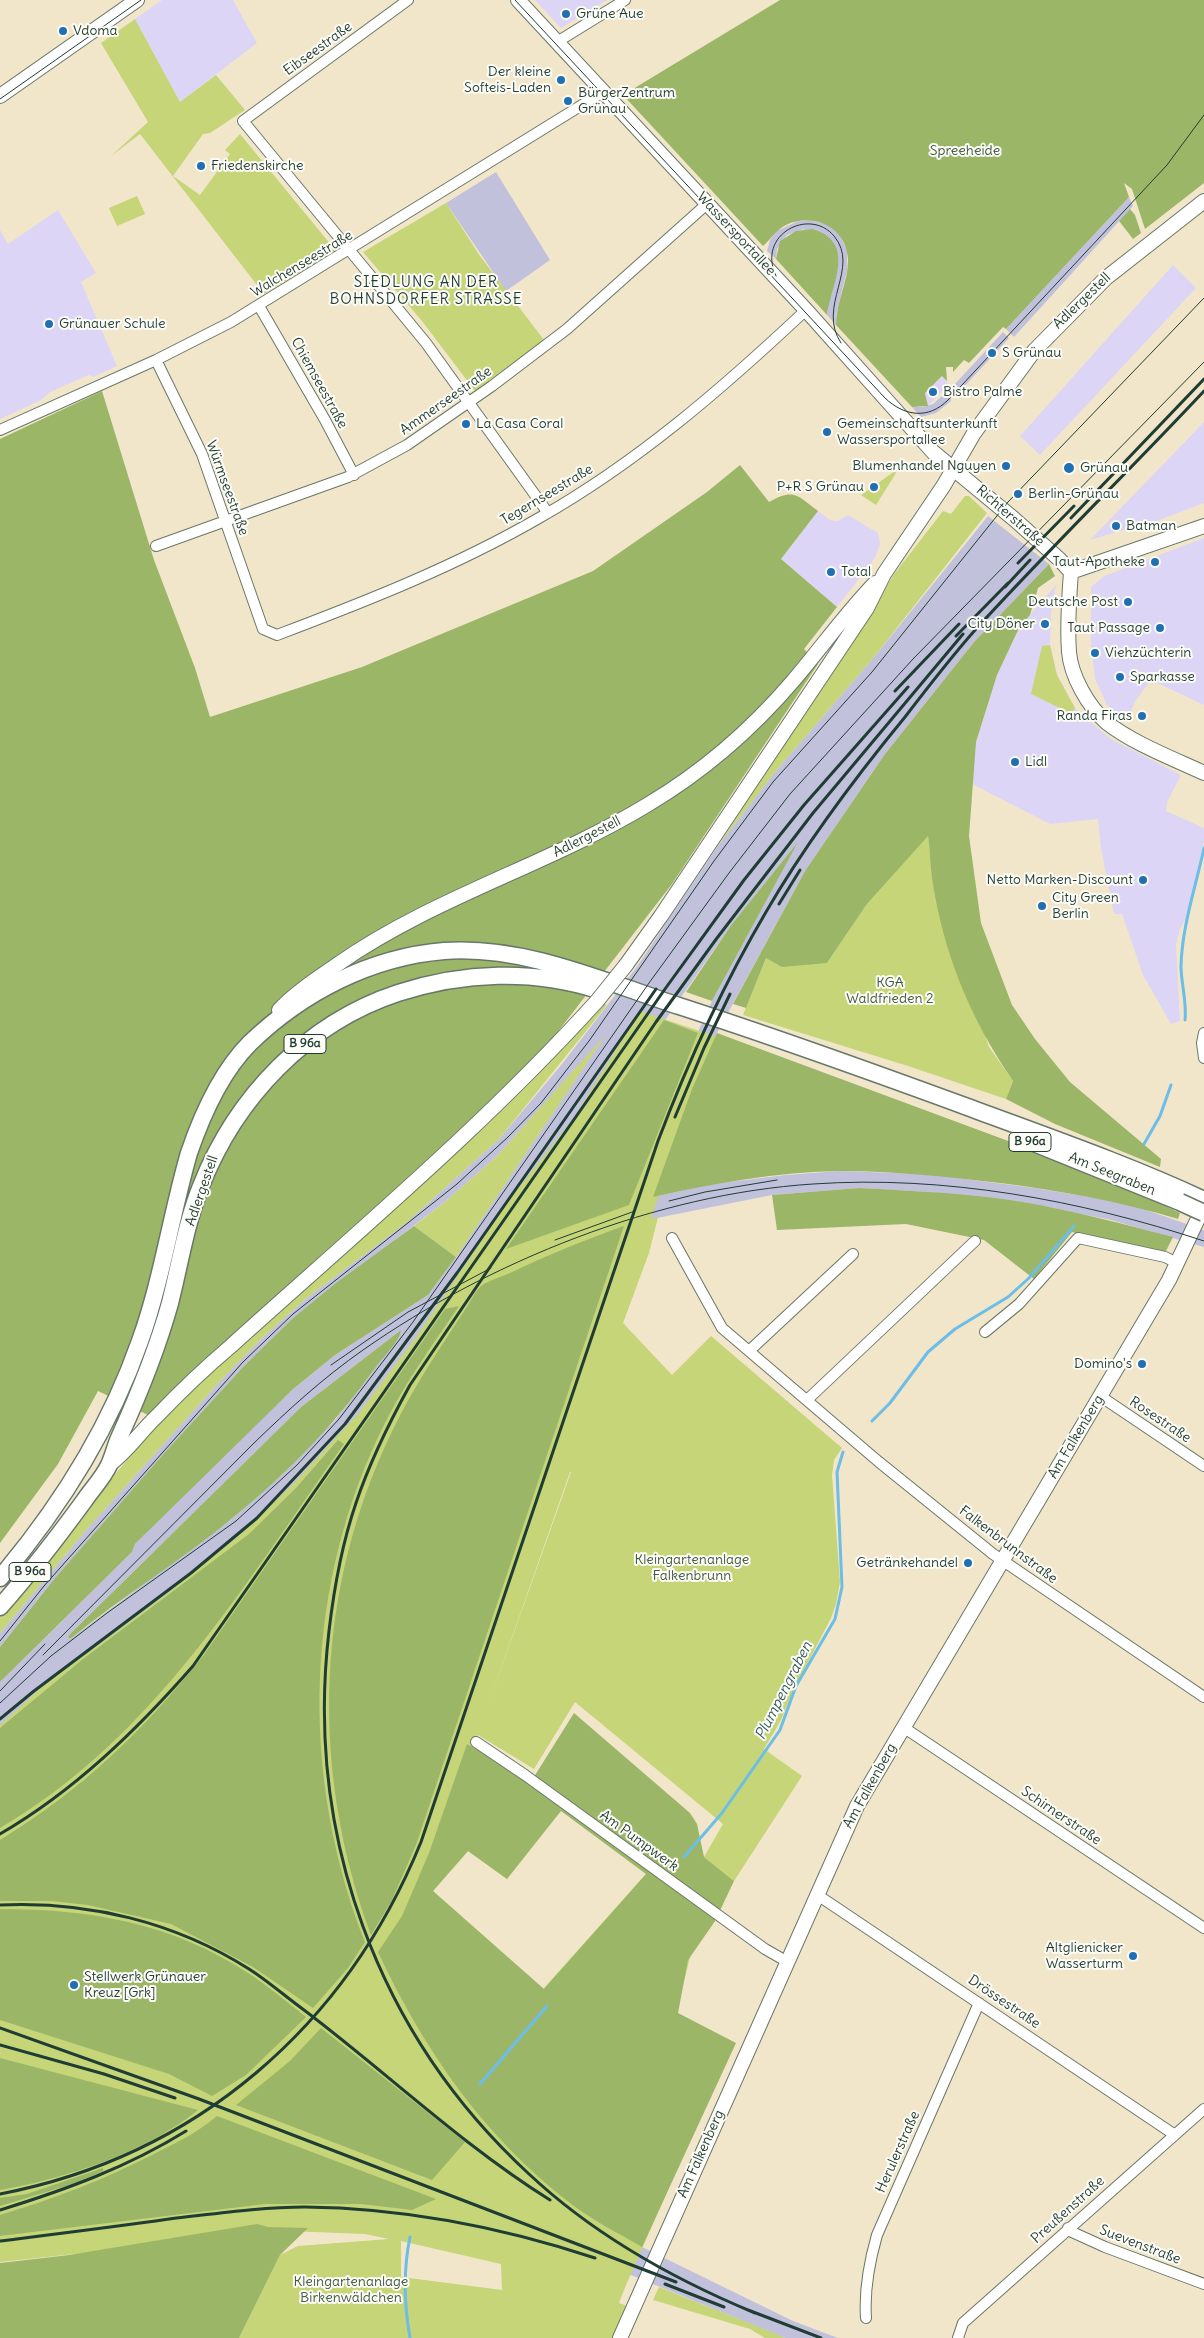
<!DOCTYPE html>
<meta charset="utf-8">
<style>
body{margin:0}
canvas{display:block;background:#f1e6ca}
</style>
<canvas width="1204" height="2338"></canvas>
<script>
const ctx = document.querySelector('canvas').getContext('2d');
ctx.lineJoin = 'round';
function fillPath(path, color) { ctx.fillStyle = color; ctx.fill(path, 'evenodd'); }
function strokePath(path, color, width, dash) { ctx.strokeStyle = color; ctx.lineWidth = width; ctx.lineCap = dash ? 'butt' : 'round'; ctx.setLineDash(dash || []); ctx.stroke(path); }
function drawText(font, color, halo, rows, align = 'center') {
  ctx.font = font + ' Delius,sans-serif'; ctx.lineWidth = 4; ctx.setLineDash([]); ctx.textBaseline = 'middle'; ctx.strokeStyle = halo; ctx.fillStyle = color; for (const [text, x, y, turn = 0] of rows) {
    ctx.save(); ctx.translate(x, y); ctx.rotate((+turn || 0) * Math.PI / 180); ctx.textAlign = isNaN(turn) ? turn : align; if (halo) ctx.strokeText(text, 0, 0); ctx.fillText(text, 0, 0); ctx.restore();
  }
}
fillPath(new Path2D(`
 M162 0H233L257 43 180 102 135 19Z
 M535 0H607L561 28Z
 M58 210 96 273 81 282 117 366 93 377 89 375 50 392 41 400 0 419V230L8 244Z
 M1173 265 1196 288 1040 455 1020 436Z
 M943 376 948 385 928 406 925 393Z
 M1204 422V503L1141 527 1130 528 1090 540Z
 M818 511 830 520 838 521 848 515 878 533 880 544 875 558 837 607 781 559Z
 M1204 538V705L1151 680 1136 700 1126 722 1107 705 1095 679 1091 644V587L1104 576Z
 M1056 585 1051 613 1050 645 1057 675 1070 702 1078 711 1111 739 1181 775 1167 802 1166 811 1204 828V842L1188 914 1180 929 1176 945 1180 1021 1171 1024 1143 975 1122 914H1114L1101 849 1098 819 1050 824 972 784 976 742 997 675 1020 626Z`), '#ddd5f6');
fillPath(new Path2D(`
 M496 172 550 260 506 291 446 203Z
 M1129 197 1133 206 1014 337 1006 329Z
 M810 220 829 225 838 232 847 250V270L836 316V325L827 315 828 305 804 229 787 235 777 249 776 259 767 251 770 240 777 231 798 221Z
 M1003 332 1009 338 961 390 955 384Z
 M950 389 951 401 936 413 921 417 912 407H923L933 404Z
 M988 516 1049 564 974 642 885 754 805 871 717 1033 691 1089 653 1197 711 1184 786 1175 840 1171 926 1174 1035 1188 1126 1203 1204 1230V1247L1111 1220 1022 1202 927 1192 859 1188 772 1195 642 1221 445 1810 402 1916 378 1952 402 2003 438 2062 485 2122 543 2181 572 2204 642 2247 793 2321 838 2338H785L631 2275 584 2259 500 2234 411 2218 360 2212H265L0 2243V2236L131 2219 265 2204 313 2203 361 2204 412 2210 504 2229 527 2236V2233L217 2116 196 2133 119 2172 60 2196 0 2215V2206L76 2183 103 2169 27 2194 0 2198V2190L27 2185 103 2161 145 2142 185 2120 197 2110 0 2058V2020L169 2074 212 2096 246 2075 306 2017 249 1973 209 1950 169 1934 128 1920 86 1913 51 1909H0V1901H51L88 1905 171 1924 253 1967 312 2008 348 1968 365 1942 340 1872 323 1785 319 1701 322 1645 327 1606 341 1540 370 1456 407 1382 459 1306 445 1309 203 1656 167 1701 123 1746 73 1791 0 1840V1828L16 1818 105 1751 163 1692 213 1629 344 1444 337 1440 296 1488 249 1534 83 1659 0 1728V1682L132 1552 135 1544 217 1461 292 1390 335 1355 428 1295 456 1257 604 1037 496 1157 446 1201 293 1318 244 1366 166 1451 55 1578 0 1647V1633L87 1529 221 1380 263 1337 304 1300 407 1222 499 1139 562 1064 636 968 718 846 774 773 874 657ZM796 845 712 1001 687 1056 629 1205 506 1249 732 924ZM623 1226 416 1845 391 1902 370 1934 349 1870 338 1823 329 1749 328 1705 331 1647 336 1607 341 1577 361 1506 378 1462 414 1388 479 1288 557 1250ZM401 1330 369 1377 335 1420 282 1475 234 1517 70 1639 68 1636 301 1407ZM372 1962 413 2036 457 2101 501 2152 537 2185 536 2187 470 2138 327 2020ZM321 2029 509 2175 636 2255 634 2259 237 2105 290 2061Z`), '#c2c1dc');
fillPath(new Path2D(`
 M135 19 180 102 216 75 245 110 210 133 203 134 173 176 200 195 230 154 225 150 240 134 336 251 264 294 140 134 111 156 148 122 101 43Z
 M137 196 145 214 117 226 109 208Z
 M446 203 480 256 544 340 475 391 422 321 363 252Z
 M895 471 896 473 876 505 861 495Z
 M965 496H969L987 513 874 657 774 773 718 846 895 573 943 511 951 514Z
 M1050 645 1057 675 1075 708 1072 714 1031 694 1042 646Z
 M928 835 932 877 989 1047 1013 1081 1006 1099 908 1066 743 1015 766 958 827 963 867 904Z
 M602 1003 607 1005 499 1139 407 1222 304 1300 263 1337 221 1380 87 1529 0 1633V1616L51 1557 107 1484 153 1429 206 1375 480 1130 518 1094Z
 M640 1011 723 1039 673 1157 651 1218 658 1217 649 1253 623 1323 672 1375 711 1336 842 1448 834 1460 832 1475 840 1582 836 1604 831 1618 795 1687 781 1720 764 1749 802 1776 734 1881 704 1857 723 1824 575 1702 534 1769 478 1735 473 1747 562 1808 507 1879 468 1851 433 1891 543 1989 646 1874 715 1921 690 1957 676 2015 733 2043 626 2285 619 2303 627 2306 612 2338H239L280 2255 298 2246 389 2239 365 2234 288 2231 0 2262V1725L42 1687 169 1592 243 1532 294 1483 358 1414 416 1337 510 1199 573 1119ZM570 1472H571L485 1714ZM401 2241 501 2264 502 2290 401 2277Z
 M607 1033 456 1257 414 1226 446 1201 496 1157Z
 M659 2287 774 2333 785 2338H765L750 2329 653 2300Z`), '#c5d577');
fillPath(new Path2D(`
 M780 0H1204V183L1145 229 1132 189 1124 183 1129 197 1006 329 1003 327 969 363 964 360 953 372V367H946L947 381 942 376 925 393 928 406 912 407 836 325C836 302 848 282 848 260 847 227 813 212 786 225 776 230 771 239 763 246L623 95Z
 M1130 209 1135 215 1141 233 1133 239 1119 221Z
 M812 229C857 242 832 283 827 315L776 259 780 241 796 231Z
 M102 391 154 560 195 668 210 717 362 667 593 571 707 492 740 465 769 502C794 488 797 495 818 511L781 559 837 607 804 649 818 664 672 884 543 1051 473 1120 148 1415 98 1391 58 1464 0 1543V439Z
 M1049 564 1055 576 1038 588 1030 615 1020 626 997 675 976 742 969 836 981 923 1012 1005 1035 1039 1070 1082 1161 1159 1160 1167 1055 1124 1006 1099 1013 1081C970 1019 943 952 932 878 930 864 930 850 928 836L867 904 827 963 782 967 766 958 746 1008 733 1004 805 871 885 754 974 642Z
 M798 842 712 1001 686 992 732 924Z
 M664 1020 698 1033 629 1205 506 1249Z
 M717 1033 1100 1175 1180 1213 1178 1219C1118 1201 1062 1191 1000 1183 947 1177 894 1171 841 1171 777 1172 714 1183 653 1197L692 1089Z
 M859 1188C913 1191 969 1193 1023 1202 1074 1211 1123 1224 1173 1237L1165 1253 1072 1232 1034 1279 984 1240 906 1224 777 1230 772 1195Z
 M414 1226 456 1257 428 1295 335 1355 292 1390 135 1544 132 1552 0 1682V1647L55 1578 166 1451 244 1366 293 1318 336 1283Z
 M624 1226 416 1845 391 1902 371 1935C300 1742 319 1536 431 1362 443 1343 456 1324 468 1305 471 1300 475 1292 480 1287 487 1281 501 1277 510 1273 547 1255 585 1240 624 1226Z
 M459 1306C433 1344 407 1380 386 1421 304 1582 299 1775 365 1942L348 1968 313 2008 253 1967 171 1924 88 1905 51 1901H0V1840C83 1789 143 1731 203 1656L445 1309Z
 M401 1330C400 1341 383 1357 376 1367 336 1423 288 1473 235 1516 182 1560 123 1596 70 1639L68 1636 301 1407Z
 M338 1440 344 1444C244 1585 153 1739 0 1828V1728L83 1659 249 1534 296 1488Z
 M574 1713 690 1813 697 1824 704 1857 734 1881 715 1921 688 1960 678 2013 736 2043 642 2247C618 2233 592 2220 570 2203 483 2136 424 2050 378 1952L402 1916 429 1853 467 1744 532 1780ZM561 1811 646 1874 544 1989 433 1891 468 1851 507 1879Z
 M0 1909C90 1909 172 1923 248 1973 268 1986 287 2002 306 2017L246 2075 212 2096 169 2074 0 2020Z
 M321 2028 465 2142 432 2180 236 2105 290 2061Z
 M0 2058 198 2110C147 2152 64 2179 0 2190Z
 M217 2116 436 2199 412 2210 361 2204H265L0 2236V2215C53 2199 103 2180 152 2155 176 2143 197 2133 217 2116Z
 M103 2168V2171L76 2183 0 2206V2198L27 2194Z
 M257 2224 268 2227 308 2228 280 2255 239 2338H0V2263L69 2255Z`), '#9cb668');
strokePath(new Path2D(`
 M1185 1020C1187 1001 1181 984 1181 966 1182 926 1196 886 1204 848
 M1144 1144 1160 1116 1171 1085
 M872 1421 890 1403 928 1352 955 1329 1008 1297 1029 1278 1074 1226
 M684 1857 722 1813 780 1730 796 1686 835 1619 842 1587 837 1472 843 1452
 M480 2084 547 2006
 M410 2237C403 2271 404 2304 410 2338`), '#6cbde7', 3);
const street = new Path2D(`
 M408 0 243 121 426 343 548 513
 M557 42 625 0
 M259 306 325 420 354 475
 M156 360 202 454 263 629 277 635C367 601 456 566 539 518 638 462 724 387 806 310
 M0 430 156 360 231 322 603 92
 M156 546 348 477 407 445 492 386 567 329 708 203
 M1204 1033 1202 1043 1204 1058
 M672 1238 722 1328 879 1462 993 1554 1204 1697
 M985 1332 1019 1304 1078 1238 1165 1257 1177 1263
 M749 1351 853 1254
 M1100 1396 1204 1466
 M807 1400 975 1241
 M903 1727 1204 1928
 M476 1742 525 1775 765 1949 786 1961
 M816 1894 1175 2135
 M1068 2228 1072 2232 1105 2247 1204 2284
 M866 2318C864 2289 869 2263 877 2235L979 2003
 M958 2338 963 2323 1204 2109`);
const secondary = new Path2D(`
 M518 0 806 310 933 452 1014 519 1059 559 1071 572
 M0 96 137 0
 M1071 572C1069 598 1067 626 1069 652 1071 676 1088 706 1106 722 1132 743 1174 759 1204 773
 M1071 572 1204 526
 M626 965 661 916 867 608 884 574 944 485 974 433 1034 351 1106 278 1204 201
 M279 1010C296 992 318 978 338 964 434 897 548 865 647 805 701 773 752 729 793 681 821 648 846 613 875 583
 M109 1465C128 1451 140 1432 157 1416 180 1392 205 1368 231 1346 355 1234 484 1126 597 1001
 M620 2338 857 1806 1169 1280 1204 1206`);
const primary = new Path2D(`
 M1034 1143 1180 1202
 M0 1578C61 1506 109 1430 140 1341 162 1280 171 1215 189 1153 202 1115 221 1072 250 1043 303 992 371 957 444 951 524 945 605 982 679 1006 778 1038 875 1073 973 1109 1051 1138 1129 1165 1204 1200
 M0 1607C30 1573 57 1538 84 1501 92 1489 103 1478 109 1465 113 1457 115 1447 119 1438 139 1394 157 1350 170 1303 180 1264 186 1223 201 1186 236 1097 307 1023 398 993 463 972 533 969 598 990`);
strokePath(street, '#687868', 12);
strokePath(secondary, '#687868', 16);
strokePath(primary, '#687868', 19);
strokePath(street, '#fff', 10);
strokePath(secondary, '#fff', 14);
strokePath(primary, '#fff', 16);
strokePath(new Path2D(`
 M515 0 885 398C904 416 928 420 948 400L1167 165 1204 115
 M0 99 141 0
 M776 276C756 234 810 207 834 236 861 268 816 306 841 343
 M669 1201 705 1192 777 1180
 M555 1240 635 1211
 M331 1365 408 1312 491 1268
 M0 1641 44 1586 243 1362 293 1314 457 1184 508 1137 541 1103 589 1041 714 861 773 782 872 672 1008 502 1204 298
 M43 1655 253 1444C288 1410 323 1378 363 1350 490 1261 657 1194 813 1184 944 1175 1080 1200 1204 1241
 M0 1691 45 1644
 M0 1703 51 1656 107 1613 236 1521 297 1465 339 1419 413 1322 649 983 729 873 790 794 913 659 1204 362`), '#1f3d34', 1);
strokePath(new Path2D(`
 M1071 518 1204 379
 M1018 563 1074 506
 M1005 587 1030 560
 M956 636 1008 583
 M895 691 959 624
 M779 904 800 870
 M675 1117 704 1048 730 994
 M0 1719 34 1691 191 1573 257 1518 345 1424 457 1273 656 989
 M0 1834C74 1791 137 1730 193 1666L665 989 744 880 804 805 908 687
 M0 1905C88 1901 175 1922 249 1969 268 1981 286 1997 304 2010 386 2072 462 2145 550 2200
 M0 2028 199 2099 676 2282
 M0 2045 104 2074 175 2098
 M0 2194C197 2156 346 2026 421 1842L658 1141C688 1062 723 985 766 912 806 843 854 779 905 717 928 687 951 657 976 629 1050 548 1129 471 1204 391
 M0 2210C65 2190 128 2167 186 2131
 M0 2241C56 2234 113 2227 169 2219 214 2214 260 2207 305 2207 403 2208 501 2227 595 2258
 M665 2284 724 2307
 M748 2310 821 2338
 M755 2313C673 2279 594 2235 529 2174 377 2034 305 1835 329 1631 334 1588 342 1544 356 1503 370 1461 389 1423 410 1385L656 1022 717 938 813 813 963 634`), '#1f3d34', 3);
const secondaryBridge = new Path2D(`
 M597 1001 626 965`);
const primaryBridge = new Path2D(`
 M1180 1202 1204 1213`);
strokePath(secondaryBridge, '#687868', 16, []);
strokePath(primaryBridge, '#687868', 19, []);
strokePath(secondaryBridge, '#fff', 14);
strokePath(primaryBridge, '#fff', 16);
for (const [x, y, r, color] of [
 [566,14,5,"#1f6fb2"],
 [63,31,5,"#1f6fb2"],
 [561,80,5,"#1f6fb2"],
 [568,101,5,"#1f6fb2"],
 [201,166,5,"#1f6fb2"],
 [49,324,5,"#1f6fb2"],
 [992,353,5,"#1f6fb2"],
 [933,392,5,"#1f6fb2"],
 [466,424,5,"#1f6fb2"],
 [827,432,5,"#1f6fb2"],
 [1006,466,5,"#1f6fb2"],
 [1069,468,6,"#1f6fb2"],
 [874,487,5,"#1f6fb2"],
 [1018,494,5,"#1f6fb2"],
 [1116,526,5,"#1f6fb2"],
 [1155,562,5,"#1f6fb2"],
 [831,572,5,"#1f6fb2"],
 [1128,602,5,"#1f6fb2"],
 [1045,624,5,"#1f6fb2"],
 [1160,628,5,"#1f6fb2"],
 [1095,653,5,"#1f6fb2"],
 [1120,677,5,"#1f6fb2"],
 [1142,716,5,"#1f6fb2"],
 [1015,762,5,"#1f6fb2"],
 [1143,880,5,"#1f6fb2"],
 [1042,906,5,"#1f6fb2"],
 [1142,1364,5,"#1f6fb2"],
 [968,1563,5,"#1f6fb2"],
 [1133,1956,5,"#1f6fb2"],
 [74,1985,5,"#1f6fb2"]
]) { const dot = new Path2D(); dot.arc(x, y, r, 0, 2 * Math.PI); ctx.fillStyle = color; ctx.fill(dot); strokePath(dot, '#fdfcf7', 2); }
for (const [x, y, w] of [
 [305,1044,42],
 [1030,1142,42],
 [30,1572,42]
]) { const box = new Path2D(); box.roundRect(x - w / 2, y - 9.5, w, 19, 4); ctx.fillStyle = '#fdfcf7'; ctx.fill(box); strokePath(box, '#1f3d34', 1); }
drawText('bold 12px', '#1f3d34', null, [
 ["B 96a",305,1044],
 ["B 96a",1030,1142],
 ["B 96a",30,1572]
]);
drawText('14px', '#1f3d34', '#fdfcf7', [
 ["Grüne Aue",576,14],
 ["Vdoma",73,31],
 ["Der kleine",551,72,"right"],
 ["Softeis-Laden",551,88,"right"],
 ["BürgerZentrum",578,93],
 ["Grünau",578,109],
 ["Friedenskirche",211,166],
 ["Grünauer Schule",59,324],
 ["S Grünau",1002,353],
 ["Bistro Palme",943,392],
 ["La Casa Coral",476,424],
 ["Gemeinschaftsunterkunft",837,424],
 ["Wassersportallee",837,440],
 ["Blumenhandel Nguyen",996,466,"right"],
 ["Grünau",1080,468],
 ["P+R S Grünau",864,487,"right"],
 ["Berlin-Grünau",1028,494],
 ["Batman",1126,526],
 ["Taut-Apotheke",1145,562,"right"],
 ["Total",841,572],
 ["Deutsche Post",1118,602,"right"],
 ["City Döner",1035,624,"right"],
 ["Taut Passage",1150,628,"right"],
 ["Viehzüchterin",1105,653],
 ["Sparkasse",1130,677],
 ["Randa Firas",1132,716,"right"],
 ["Lidl",1025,762],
 ["Netto Marken-Discount",1133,880,"right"],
 ["City Green",1052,898],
 ["Berlin",1052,914],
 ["Domino's",1132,1364,"right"],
 ["Getränkehandel",958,1563,"right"],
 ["Altglienicker",1123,1948,"right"],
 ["Wasserturm",1123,1964,"right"],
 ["Stellwerk Grünauer",84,1977],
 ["Kreuz [Grk]",84,1993]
], 'left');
drawText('14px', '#1f3d34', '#fdfcf7', [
 ["Eibseestraße",318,49,-36],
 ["Wassersportallee",736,234,47],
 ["Walchenseestraße",302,264,-31],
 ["Adlergestell",1082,301,-44],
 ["Chiemseestraße",319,383,61],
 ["Ammerseestraße",446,401,-35],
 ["Würmseestraße",227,488,70],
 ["Tegernseestraße",547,495,-31],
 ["Richterstraße",1010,516,41],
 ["Adlergestell",587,837,-27],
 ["Am Seegraben",1112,1174,22],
 ["Adlergestell",202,1191,-71],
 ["Rosestraße",1160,1420,34],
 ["Am Falkenberg",1076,1437,-59],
 ["Falkenbrunnstraße",1008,1545,37],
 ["Am Falkenberg",870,1786,-61],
 ["Schirnerstraße",1061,1816,34],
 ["Am Pumpwerk",639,1841,36],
 ["Drössestraße",1004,2002,34],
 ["Herulerstraße",898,2152,-66],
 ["Am Falkenberg",701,2154,-66],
 ["Preußenstraße",1068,2210,-42],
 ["Suevenstraße",1140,2245,21]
]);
drawText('14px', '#405b41', '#fdfcf7', [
 ["Spreeheide",965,151],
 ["KGA",890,983],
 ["Waldfrieden 2",890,999],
 ["Kleingartenanlage",692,1560],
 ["Falkenbrunn",692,1576],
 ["Kleingartenanlage",351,2282],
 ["Birkenwäldchen",351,2298]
]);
ctx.letterSpacing = '1px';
drawText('15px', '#1f3d34', '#fdfcf7', [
 ["SIEDLUNG AN DER",426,283],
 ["BOHNSDORFER STRASSE",426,300]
]);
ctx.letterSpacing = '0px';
drawText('italic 15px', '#325d61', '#fdfcf7', [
 ["Plumpengraben",784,1691,-63]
]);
</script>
